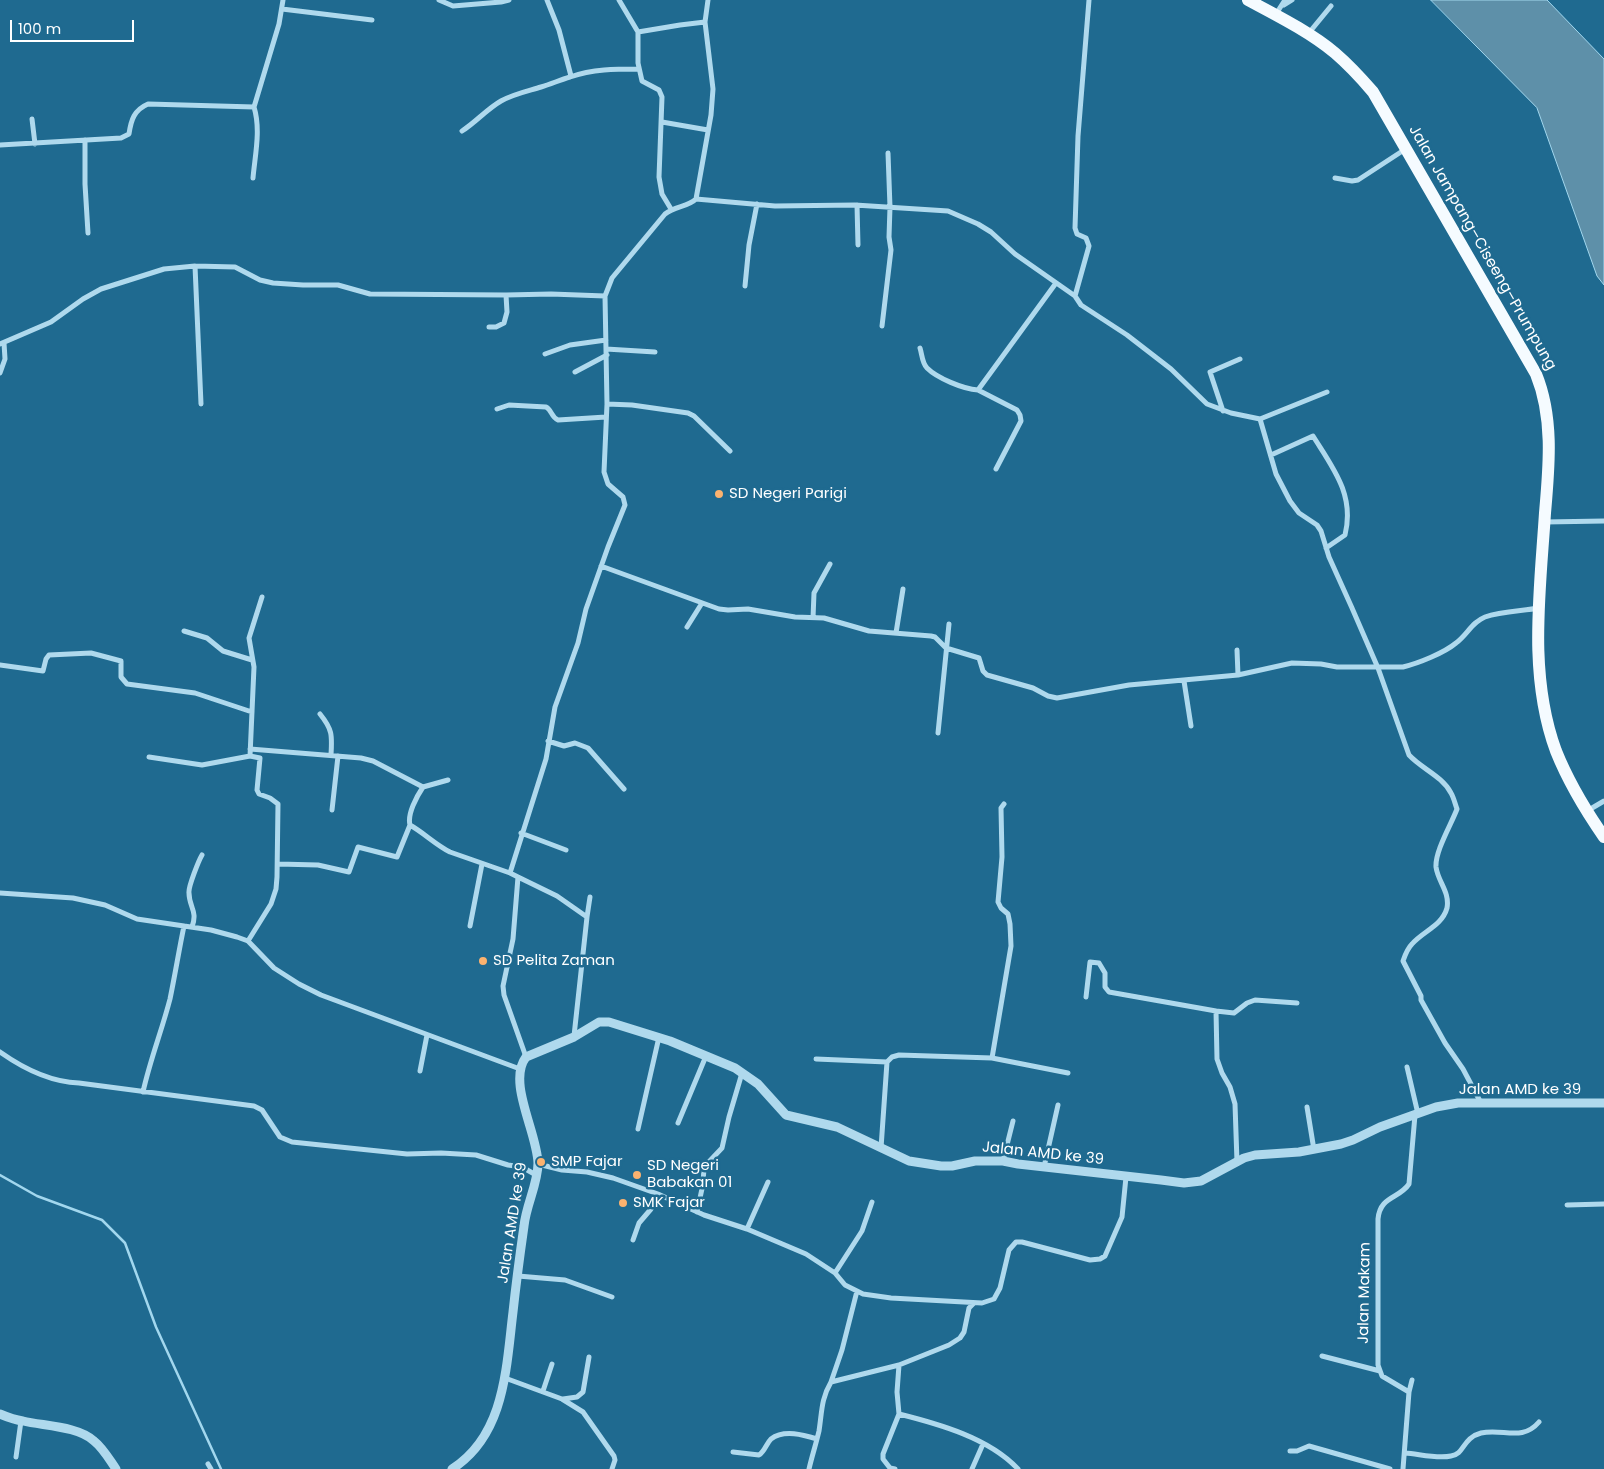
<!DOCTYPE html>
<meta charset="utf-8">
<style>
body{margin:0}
#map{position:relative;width:1604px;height:1469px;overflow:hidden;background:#1f6a90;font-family:Poppins,sans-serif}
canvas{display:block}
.scale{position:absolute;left:10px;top:20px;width:124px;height:22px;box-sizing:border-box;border:2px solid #fff;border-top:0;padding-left:6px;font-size:15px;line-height:18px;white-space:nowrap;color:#fff;-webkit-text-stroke:4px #1f6a90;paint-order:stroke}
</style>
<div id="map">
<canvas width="1604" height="1469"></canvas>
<div class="scale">100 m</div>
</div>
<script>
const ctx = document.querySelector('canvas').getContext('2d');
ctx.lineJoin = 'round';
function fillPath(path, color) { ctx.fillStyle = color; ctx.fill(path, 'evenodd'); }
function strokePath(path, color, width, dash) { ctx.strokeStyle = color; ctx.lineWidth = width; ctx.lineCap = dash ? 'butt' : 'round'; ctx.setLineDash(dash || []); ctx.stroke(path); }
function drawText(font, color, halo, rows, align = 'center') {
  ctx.font = font + ' Poppins,sans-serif'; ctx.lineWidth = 5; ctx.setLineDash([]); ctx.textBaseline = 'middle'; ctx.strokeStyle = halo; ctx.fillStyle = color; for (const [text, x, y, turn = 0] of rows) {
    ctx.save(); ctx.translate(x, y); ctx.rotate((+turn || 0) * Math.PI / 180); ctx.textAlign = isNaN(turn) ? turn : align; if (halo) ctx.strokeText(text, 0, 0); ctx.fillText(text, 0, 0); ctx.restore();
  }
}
const water = new Path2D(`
 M1431 0H1547L1604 59V285L1597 276 1537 108Z`);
fillPath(water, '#5e90a9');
strokePath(water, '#a2d7ee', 1);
strokePath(new Path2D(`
 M0 1175 37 1196 102 1220 125 1243 156 1327 221 1469`), '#a2d7ee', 2.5);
strokePath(new Path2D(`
 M439 0 453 6 501 2
 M500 0 501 2 509 0
 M547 0 559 30 571 76
 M619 0 638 32 680 25 705 22
 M1284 5 1292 0
 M282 9 372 20
 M1276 14 1285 0
 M638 32V63L642 81 659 90 662 97 659 177 662 194 671 209
 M1308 34 1331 6
 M32 119 35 144
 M662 122 708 130
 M462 131C476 122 487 109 501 101 513 94 528 91 541 87 551 84 560 80 570 77 593 69 615 69 639 69
 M85 140V184L88 233
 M0 145 121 138 129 134C131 120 134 110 148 104L254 107 279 24 283 0
 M253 178C255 155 261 130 254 107
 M1335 178 1352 181 1358 180 1404 150
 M696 199 775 206 855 205 948 211 978 224 991 232 1015 254 1075 296 1081 305 1127 335 1171 369 1207 404 1231 413 1260 419 1276 474 1290 501 1299 513 1317 525 1321 531 1329 557 1352 608 1378 668 1409 755C1422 769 1442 776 1451 793 1454 798 1455 804 1457 809 1451 825 1435 851 1436 867 1438 882 1450 892 1447 908 1442 926 1423 931 1412 944 1408 948 1405 955 1403 961L1421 996V1000L1445 1043 1463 1069 1481 1103
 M857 205 858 245
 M195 266 201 404
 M745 286 749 245 757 204
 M1075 296 1089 246 1086 238 1077 234 1075 228 1078 136 1089 0
 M882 326 891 250 889 237 890 207 888 153
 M489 327H496L504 323 507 312 506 295
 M0 344 51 322 83 299 101 289 164 269 195 266 235 267 260 280 273 283 303 285H338L370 294 506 295 551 294 605 296
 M920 348C922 354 922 363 927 368 937 378 963 389 978 390
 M606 349 655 352
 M545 354 570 345 606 340
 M575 372 607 355
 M0 373 5 359 4 343
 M607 404 632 405 688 413 694 416 730 451
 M497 409 509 405 546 407C552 410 551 417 558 420L606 417
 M1223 411 1210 372 1240 359
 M1260 419 1327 392
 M1271 455 1313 436C1333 468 1355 495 1345 535L1326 548
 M996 469 1021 421 1020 415 1017 410 978 390 1056 283
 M1545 522 1604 521
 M601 566 719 609 728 610 748 609 795 617 824 618 869 631 931 636 935 637 946 648 979 658 983 671 987 675 1033 688 1048 696 1057 698 1129 685 1238 675 1292 663 1321 664 1337 667H1403C1419 663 1444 653 1456 643 1467 635 1472 622 1485 617 1501 611 1522 611 1539 608
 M813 618 814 593 830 564
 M687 627 702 603
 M184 631 207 638 223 651 252 660
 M896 633 903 589
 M1237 650 1238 675
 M0 665 43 671 46 659 49 655 91 653 121 661V677L127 684 195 693 252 712
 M1184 681 1191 726
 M320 714C333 730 332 736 331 755
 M938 733 949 624
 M548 741 564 746 575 743 588 748 624 789
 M250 749 361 758 373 761 423 787
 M149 757 202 765 250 756
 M448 780 423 787C417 796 407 814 410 825 424 833 436 845 450 852L510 873
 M332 810 338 756
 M1587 811 1604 801
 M521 833 566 850
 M278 864 318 865 349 872 358 847 397 857 410 825
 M518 877 557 896 587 917 574 1036
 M0 893 73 898 105 905 137 919 211 930 237 937 248 941 274 968 299 984 321 995 520 1069
 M587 917 590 897
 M470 926 482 864
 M192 927C198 911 189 907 189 893 188 887 199 860 202 855
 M248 941 271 904 276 889 277 877 278 804 270 798 259 794 257 790 260 758 250 756 254 667 249 638 262 597
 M1086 997 1090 962 1099 963 1105 973V987L1109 992 1216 1011 1217 1059 1222 1073 1230 1087 1235 1104 1237 1162
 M1216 1011 1234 1013 1247 1003 1255 1000 1297 1003
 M0 1052C24 1069 50 1082 79 1083L254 1106 262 1110 280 1137 292 1142 407 1154 441 1153 476 1155 508 1165 522 1167 536 1175
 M526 1057 504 995 503 986 513 939 518 877 510 873 546 759 555 707 578 643 586 609 608 547 625 505 623 497 608 484 604 472 607 404 605 296 612 278 665 214C675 206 688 207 696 199L711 115 713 89 705 22 708 0
 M992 1058 1068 1073
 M816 1059 887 1062
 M1407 1067 1418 1114
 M420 1071 427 1035
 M143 1092C150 1060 162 1030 170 999 175 975 179 950 184 926
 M1307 1107 1314 1150
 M678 1123 706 1056
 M638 1129 659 1037
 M881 1148 887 1062 892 1057 899 1055 992 1058 1011 946 1010 924 1008 914 1001 908 998 902 1002 857 1001 808 1004 804
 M1003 1161 1013 1121
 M538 1164 562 1170 587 1172 613 1178 658 1194 704 1215 747 1229 806 1254 835 1273 845 1285 863 1294 891 1298 982 1303 994 1299 1000 1288 1009 1250 1016 1242H1022L1090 1260 1100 1259 1105 1256 1122 1217 1126 1177
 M1044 1167 1058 1105
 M1567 1205 1604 1204
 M697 1212 703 1184 704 1167 722 1148 729 1117 742 1073
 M747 1229 768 1182
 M633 1240 639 1223 651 1209 658 1194
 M835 1273 862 1231 872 1202
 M518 1276 565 1280 612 1297
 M1322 1356 1380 1371
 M505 1378 562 1399 583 1412 614 1456 615 1460 612 1469
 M831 1382 842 1350 857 1291
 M543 1391 552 1364
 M1409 1392 1412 1380
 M563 1399 577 1397 583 1392 589 1357
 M899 1414C939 1424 989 1438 1018 1469
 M1290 1451H1297L1309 1446 1390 1469
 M733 1452 759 1455C765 1451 766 1444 771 1439 784 1429 804 1435 817 1439
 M1405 1453C1419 1454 1437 1459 1451 1456 1465 1454 1462 1438 1481 1433 1503 1428 1522 1442 1539 1422
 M16 1457 21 1421
 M208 1464 211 1469
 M809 1469C812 1456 816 1444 819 1431 822 1412 821 1399 831 1382L899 1365 949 1345 960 1338 964 1332 969 1308 974 1303
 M895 1469 890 1468 883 1459V1454L899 1414 897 1392 899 1365
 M972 1469 983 1444
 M1403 1469 1409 1392 1382 1376 1378 1365V1219C1380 1196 1399 1199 1409 1184L1415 1115`), '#afd9ed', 5);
strokePath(new Path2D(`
 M0 1414C7 1417 15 1420 23 1421 43 1426 78 1426 94 1441 103 1448 109 1459 116 1469
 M452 1469C505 1435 506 1369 513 1312 516 1284 520 1254 524 1226 526 1205 538 1184 538 1163 537 1132 507 1082 526 1057L574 1037 599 1022H609L670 1041 735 1068 758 1084 786 1115 837 1127 909 1161 941 1166H952L975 1161H1003L1018 1164 1161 1180 1184 1183 1201 1181 1244 1158 1255 1155 1299 1152 1341 1144 1353 1140 1380 1127 1436 1107 1458 1103H1604`), '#afd9ed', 9);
strokePath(new Path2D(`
 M1248 0C1276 15 1310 32 1335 53 1349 65 1361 78 1373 92L1536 374C1554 418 1549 467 1545 513 1540 592 1528 675 1556 751 1568 781 1586 811 1604 837`), '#f5fbff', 12);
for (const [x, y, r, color] of [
 [719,494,5,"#fbb26f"],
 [483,961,5,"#fbb26f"],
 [541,1162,5,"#fbb26f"],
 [637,1175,5,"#fbb26f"],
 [623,1203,5,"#fbb26f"]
]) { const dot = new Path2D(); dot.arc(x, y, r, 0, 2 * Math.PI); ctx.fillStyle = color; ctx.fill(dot); strokePath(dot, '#1f6a90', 2); }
drawText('15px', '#fff', '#1f6a90', [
 ["Jalan Jampang–Ciseeng–Prumpung",1482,248,60],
 ["Jalan AMD ke 39",1520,1090],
 ["Jalan AMD ke 39",1043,1154,6],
 ["Jalan AMD ke 39",513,1223,-81],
 ["Jalan Makam",1365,1293,-89]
]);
drawText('15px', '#fff', '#1f6a90', [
 ["SD Negeri Parigi",729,494],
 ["SD Pelita Zaman",493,961],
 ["SMP Fajar",551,1162],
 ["SD Negeri",647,1166],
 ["Babakan 01",647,1183],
 ["SMK Fajar",633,1203]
], 'left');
</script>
